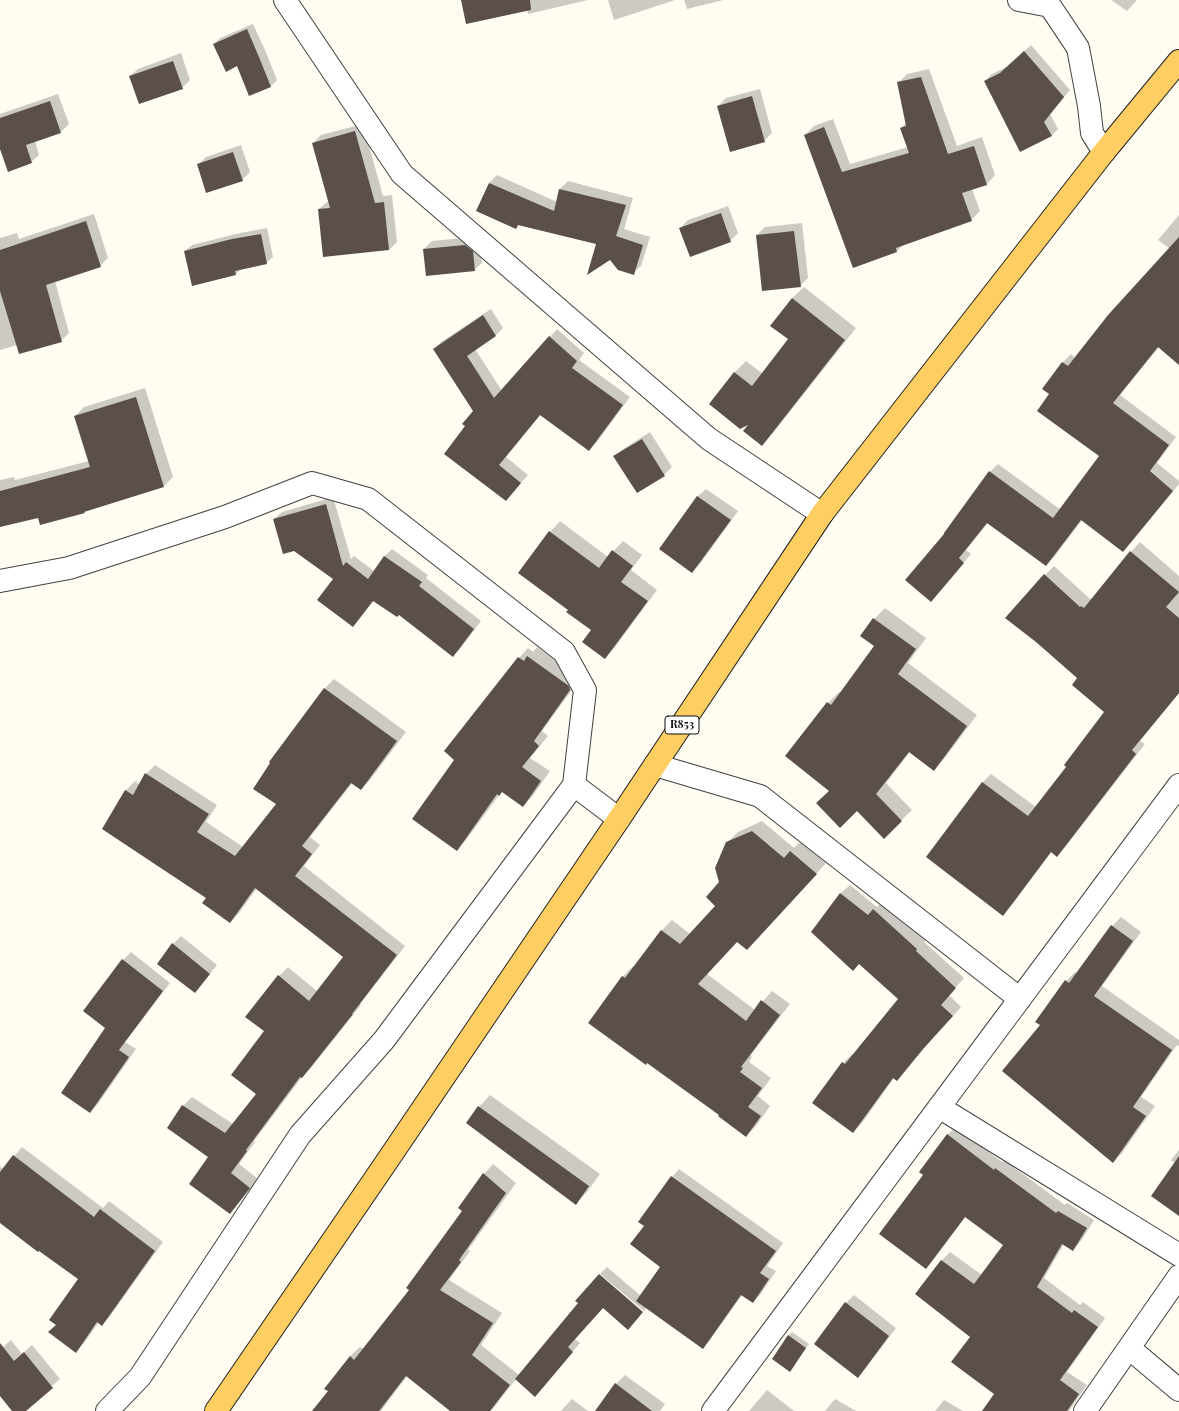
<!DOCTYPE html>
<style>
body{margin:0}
canvas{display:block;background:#fffcf2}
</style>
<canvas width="1179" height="1411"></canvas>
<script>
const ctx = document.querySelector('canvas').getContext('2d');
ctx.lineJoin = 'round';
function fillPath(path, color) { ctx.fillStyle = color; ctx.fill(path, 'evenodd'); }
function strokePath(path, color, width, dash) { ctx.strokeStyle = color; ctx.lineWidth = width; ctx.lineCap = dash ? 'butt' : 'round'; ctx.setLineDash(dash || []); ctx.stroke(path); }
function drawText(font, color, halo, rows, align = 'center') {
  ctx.font = font + ' "Playfair Display",serif'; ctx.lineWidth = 4; ctx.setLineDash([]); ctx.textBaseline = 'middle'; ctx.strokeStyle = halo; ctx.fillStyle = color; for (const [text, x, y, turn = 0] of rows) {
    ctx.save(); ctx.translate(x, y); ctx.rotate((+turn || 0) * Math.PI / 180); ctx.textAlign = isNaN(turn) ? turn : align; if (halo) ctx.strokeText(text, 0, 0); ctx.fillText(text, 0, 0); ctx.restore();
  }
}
fillPath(new Path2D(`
 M461 0H588L528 14 527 10Z
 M608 0H675L614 20Z
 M684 0H723L687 9Z
 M1111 0H1137L1127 11Z
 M253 24 265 50 277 80 271 86 250 95 237 64 214 44 220 38Z
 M1031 45 1070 90 1050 114 1058 129 1051 136 985 81 992 74 1008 66Z
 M181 53 190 80 182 88 130 76 138 69Z
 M929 69 957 146 982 137 995 175 987 184 972 189 980 211 971 220 903 245 897 251 805 135 814 126 833 119 850 164 908 147 901 128 906 123 898 83 907 74Z
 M760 89 772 133 764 141 718 106 726 98Z
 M58 94 69 124 61 132 35 141 39 155 31 162 0 145V114Z
 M363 124 383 196 392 195 397 242 389 250 319 209 327 202 329 201 313 143 321 135Z
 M241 145 250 172 242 180 198 165 206 157Z
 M497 175 557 202 560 189 568 181 633 198 624 229 650 237 641 266 633 273 598 244 519 225 516 228 477 211 489 183Z
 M728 206 738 233 730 241 680 228 688 220Z
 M94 214 108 258 100 266 55 281 69 333 61 341 17 345 0 350V238L17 233 19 239Z
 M1179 215V363L1159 347 1120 395 1176 437 1157 463 1179 481V484L1131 542 1082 520 1054 557 1046 565 988 523 966 550 971 554 931 601 945 533 990 472 998 464 1061 510 1101 456 1050 394 1043 389 1063 362 1071 354 1075 358 1170 249 1158 240Z
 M802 223 808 278 800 286 757 235 765 227Z
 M267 228 273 257 266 263 242 268 236 274 185 251 192 245 240 233Z
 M473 237 480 243 482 263 474 270 424 249 432 241Z
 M804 287 856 328 773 433 762 445 751 421 710 404 735 372 746 361 763 374 790 339 792 298Z
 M491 309 503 328 496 335 475 349 502 391 557 329 584 353 579 360 630 397 597 442 589 450 541 414 506 457 528 475 506 500 466 426 474 411 434 349 441 342Z
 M145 388 173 477 164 486 87 510 84 512 39 517 0 526V480L14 477 15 480 89 461 75 416 84 407Z
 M650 432 672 467 664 475 615 456 623 449Z
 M706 489 738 511 700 564 692 572 661 549 698 496Z
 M333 497 351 559 354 556 374 571 384 557 392 549 428 575 426 578 481 621 460 649 452 656 399 614 374 600 352 626 334 579 274 519 282 512Z
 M560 521 608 557 623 541 642 555 631 570 657 590 615 647 605 657 592 630 569 610 519 573 550 532Z
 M1140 542 1179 576V693L1140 741 1145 744 1066 846 1057 855 1052 851 1012 905 1003 914 982 783 991 774 1036 807 1067 767 1106 712 1078 678 1045 575 1054 566 1090 599 1091 598 1092 599 1131 552Z
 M885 608 926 638 908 663 977 715 944 759 934 769 910 752 886 783 912 810 884 837 857 810 830 791 786 755 828 703 839 692 841 694 876 646 862 636 874 619Z
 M537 647 578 677 579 680 542 731 548 736 530 758 550 771 532 797 523 806 502 791 466 840 457 850 456 760 445 751 519 658 528 648 533 652Z
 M334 679 406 732 370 780 361 789 353 782 310 837 320 845 304 866 405 946 360 1004 361 1005 311 1068 302 1077 254 1141 255 1142 239 1164 258 1179 238 1204 229 1213 210 1157 168 1128 183 1106 192 1097 233 1124 257 1093 265 1031 279 976 288 967 318 992 345 957 257 888 239 913 230 922 207 897 103 829 126 790 135 781 140 785 146 774 155 765 217 805 206 822 243 847 277 804 270 762 325 688Z
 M762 821 794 848 800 842 826 863 757 939 738 941 707 974 755 1010 772 991 790 1004 750 1056 752 1057 749 1062 771 1078 758 1096 770 1106 756 1126 746 1136 720 1115 648 1062 589 1023 623 976 633 966 634 967 662 930 672 920 690 934 716 906 727 843 738 832Z
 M850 885 877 907 883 901 926 940 924 942 964 978 949 995 961 1007 932 1039 905 1071 897 1080 894 1078 862 1123 853 1132 843 1063 852 1054 853 1055 899 999 860 963 812 932 841 893Z
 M1121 917 1141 932 1102 986 1179 1040V1046L1177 1045 1141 1097 1155 1106 1122 1153 1113 1162 1041 1025 1066 981 1075 972 1077 973 1112 926Z
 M181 936 217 965 195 992 173 944Z
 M131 952 170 983 125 1042 136 1049 98 1104 90 1112 107 1028 123 960Z
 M490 1095 600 1174 587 1192 576 1203 479 1107Z
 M956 1127 1002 1162 1004 1160 1065 1205 1067 1203 1094 1220 1081 1241 1073 1250 1064 1244 1044 1278 1080 1305 1083 1302 1105 1318 1067 1372 1087 1385 1069 1411H983L996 1394 972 1336 916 1294 942 1260 950 1252 982 1275 1004 1245 966 1216 934 1259 926 1268 925 1174 947 1135Z
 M22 1147 103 1208 109 1201 163 1242 110 1316 102 1324 99 1322 84 1343 76 1352 57 1325 80 1279 0 1222V1166L3 1169Z
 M1179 1150V1214L1175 1163 1171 1160Z
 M493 1164 516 1183 468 1250 470 1251 449 1280 502 1313 481 1345 519 1375 579 1303 599 1275 642 1313 636 1321 603 1307 575 1339 580 1343 535 1396 516 1379 491 1411H452L407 1376 381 1411H313L329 1391 350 1356 360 1347 364 1349 410 1290 463 1210 460 1208 484 1174Z
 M679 1169 783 1243 767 1266 776 1271 760 1295 752 1302 742 1295 710 1340 703 1347 647 1307 644 1311 600 1274 607 1267 641 1296 661 1266 645 1226 672 1177Z
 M854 1295 896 1328 865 1369 857 1376 846 1303Z
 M792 1332 809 1344 790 1370 788 1336Z
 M11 1340 22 1354 32 1345 60 1379 24 1411H13L0 1395V1350Z
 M625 1375 665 1404 660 1411H596L616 1384Z
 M767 1390 794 1411H749Z
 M572 1399 588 1411H561Z
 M835 1399 856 1411H825Z
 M944 1400 963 1411H935Z`), '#0003');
fillPath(new Path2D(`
 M461 0H530L531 10 466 24Z
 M247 29 259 57 271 87 249 96 237 66 226 72 213 44Z
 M1024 51 1064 97 1044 122 1052 136 1020 152 984 81 1000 73Z
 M173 61 183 89 139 104 129 76Z
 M921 77 948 154 974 146 987 185 962 193 972 221 896 248 897 252 853 268 804 135 824 127 842 172 909 153 900 128 906 126 897 82Z
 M752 96 765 142 730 152 717 106Z
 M50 101 61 133 26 145 32 163 8 172 0 149V118Z
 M355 131 375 203 384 202 389 250 323 257 318 209 330 208 312 143Z
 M233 152 243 181 206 193 197 164Z
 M489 183 554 211 559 189 626 205 616 236 643 245 634 275 618 270 610 260 587 275 596 244 518 225 516 229 476 211Z
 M721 213 731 242 690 257 679 228Z
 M86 221 101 267 46 285 62 342 19 354 0 291V250Z
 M794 231 801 287 762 291 756 235Z
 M261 234 267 264 235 271 236 275 192 286 184 251 232 239Z
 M1179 237V365L1158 347 1113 403 1169 445 1150 471 1173 491 1123 552 1081 520 1046 566 987 523 959 558 964 563 931 602 905 580 944 534V533L989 471 1053 518 1099 456 1037 411 1049 394 1042 389 1062 362 1068 366 1108 315Z
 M465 245 473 251 475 271 426 276 423 249Z
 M792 298 845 340 762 446 743 431 748 425 740 429 709 404 734 372 752 386 788 339 770 326Z
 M483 315 496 336 467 356 494 398 549 336 577 361 572 368 623 405 589 451 540 415 499 465 521 483 506 501 444 454 465 426 462 424 473 411 433 349Z
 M136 397 164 487 84 512 85 513 40 525 38 518 0 527V491L90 467 74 416Z
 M642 439 665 476 637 493 613 456Z
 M697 496 731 520 692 573 659 549Z
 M326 504 343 566 346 562 368 579 384 556 422 582 419 586 474 629 453 657 399 615 397 617 373 601 353 627 317 600 333 579 294 551 283 554 273 519Z
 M549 531 599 568 612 550 633 566 621 582 648 601 605 659 582 642 591 630 566 612 568 610 518 573Z
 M1130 551 1179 592 1166 607 1179 618V693L1132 750 1136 754 1057 857 1051 852 1003 916 926 857 982 782 1028 816 1066 767 1064 765 1104 712 1072 685 1077 678 1036 642 1005 618 1044 574 1080 607 1081 606 1084 608Z
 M873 618 916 649 898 674 967 726 934 771 909 752 876 794 902 821 884 839 857 811 840 828 816 803 829 791 785 756 827 702 831 705 874 646 860 636Z
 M527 656 569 686 570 690 534 741 539 746 522 767 541 781 523 807 502 792 499 796 497 794 457 851 412 819 454 760 444 751 518 657 524 661Z
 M324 688 397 741 361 790 351 783 302 846 312 854 295 876 397 955 352 1014H353L302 1078 300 1077 246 1150 247 1151 231 1173 250 1188 230 1214 189 1184 208 1157 167 1128 182 1105 225 1133 256 1094 231 1075 264 1031 245 1017 278 975 309 1001 343 957 255 888 230 923 202 903 206 898 102 829 125 790 133 795 145 773 209 814 197 832 235 856 276 804 253 789 270 763 269 762Z
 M752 831 784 858 790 851 817 874 747 950 737 942 698 984 746 1021 761 1000 780 1015 741 1067 743 1068 740 1072 762 1088 748 1107 761 1116 746 1137 718 1116 719 1115 647 1063 646 1065 588 1023 622 976 625 978 661 930 680 944 715 906 706 897 719 882 715 868 726 842Z
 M840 893 868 915 873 909 917 949 916 951 956 988 941 1005 953 1016 923 1049 897 1081 893 1078 853 1133 812 1103 842 1062 845 1064 898 999 859 964 853 971 811 932Z
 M1111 925 1133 941 1094 996 1172 1050 1133 1107 1146 1116 1113 1163 1002 1071 1040 1025 1035 1022 1065 980 1069 983Z
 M172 943 210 974 195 993 157 964Z
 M122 959 163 991 119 1050 129 1057 90 1113 61 1093 105 1028 83 1011Z
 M478 1106 589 1186 576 1205 466 1123Z
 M947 1134 994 1170 995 1168 1056 1213 1058 1211 1087 1228 1073 1251 1062 1244 1037 1287 1072 1313 1074 1310 1098 1327 1060 1380 1079 1394 1067 1411H982L994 1394 951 1362 970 1337 915 1294 941 1260 974 1284 1003 1245 965 1217 926 1269 879 1234 923 1175 919 1172Z
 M13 1155 94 1217 100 1209 155 1251 102 1326 97 1322 76 1353 48 1332 56 1325 49 1320 78 1279 39 1251 38 1252 0 1223V1172Z
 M1179 1156V1216L1151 1196Z
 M483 1173 506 1193 459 1260 461 1262 440 1290 493 1323 472 1355 510 1385 490 1411H450L406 1376 379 1411H312L328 1391 324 1389 350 1356 354 1360 409 1290 406 1288 462 1211 458 1208Z
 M671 1176 776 1251 760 1273 769 1279 753 1303 741 1295 703 1349 636 1301 660 1267 630 1244 644 1226 638 1222Z
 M599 1274 643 1312 628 1330 603 1308 568 1347 573 1352 535 1397 515 1379 578 1303 575 1301Z
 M845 1302 889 1336 858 1378 814 1344Z
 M788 1335 806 1348 790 1372 772 1359Z
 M0 1343 14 1361 24 1352 53 1388 26 1411H12L0 1396Z
 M615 1383 652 1411H595Z`), '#5a4f4a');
const minor = new Path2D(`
 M285 0 402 174 709 439 822 514
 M1019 0 1050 6 1078 48 1089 106 1092 133 1104 152
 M0 581 69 568 225 517 312 483 368 499 564 652 585 690 574 785 619 819
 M655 765 760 796 1020 999
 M939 1107 1179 1255
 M1129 1348 1179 1390
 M107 1411 140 1377 300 1135 384 1040 574 785
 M713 1411 1179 785
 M1085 1411 1179 1276`);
const major = new Path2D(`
 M216 1411 381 1170 619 819 822 514 1104 152 1179 61`);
strokePath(minor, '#424242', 24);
strokePath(major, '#202020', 24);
strokePath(minor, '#fff', 22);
strokePath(major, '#ffce62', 22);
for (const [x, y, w] of [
 [682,725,34]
]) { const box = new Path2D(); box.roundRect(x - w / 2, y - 9, w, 18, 3); ctx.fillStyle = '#fff'; ctx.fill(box); strokePath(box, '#0f0f0f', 1); }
drawText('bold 11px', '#0f0f0f', null, [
 ["R853",682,725]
]);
</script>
